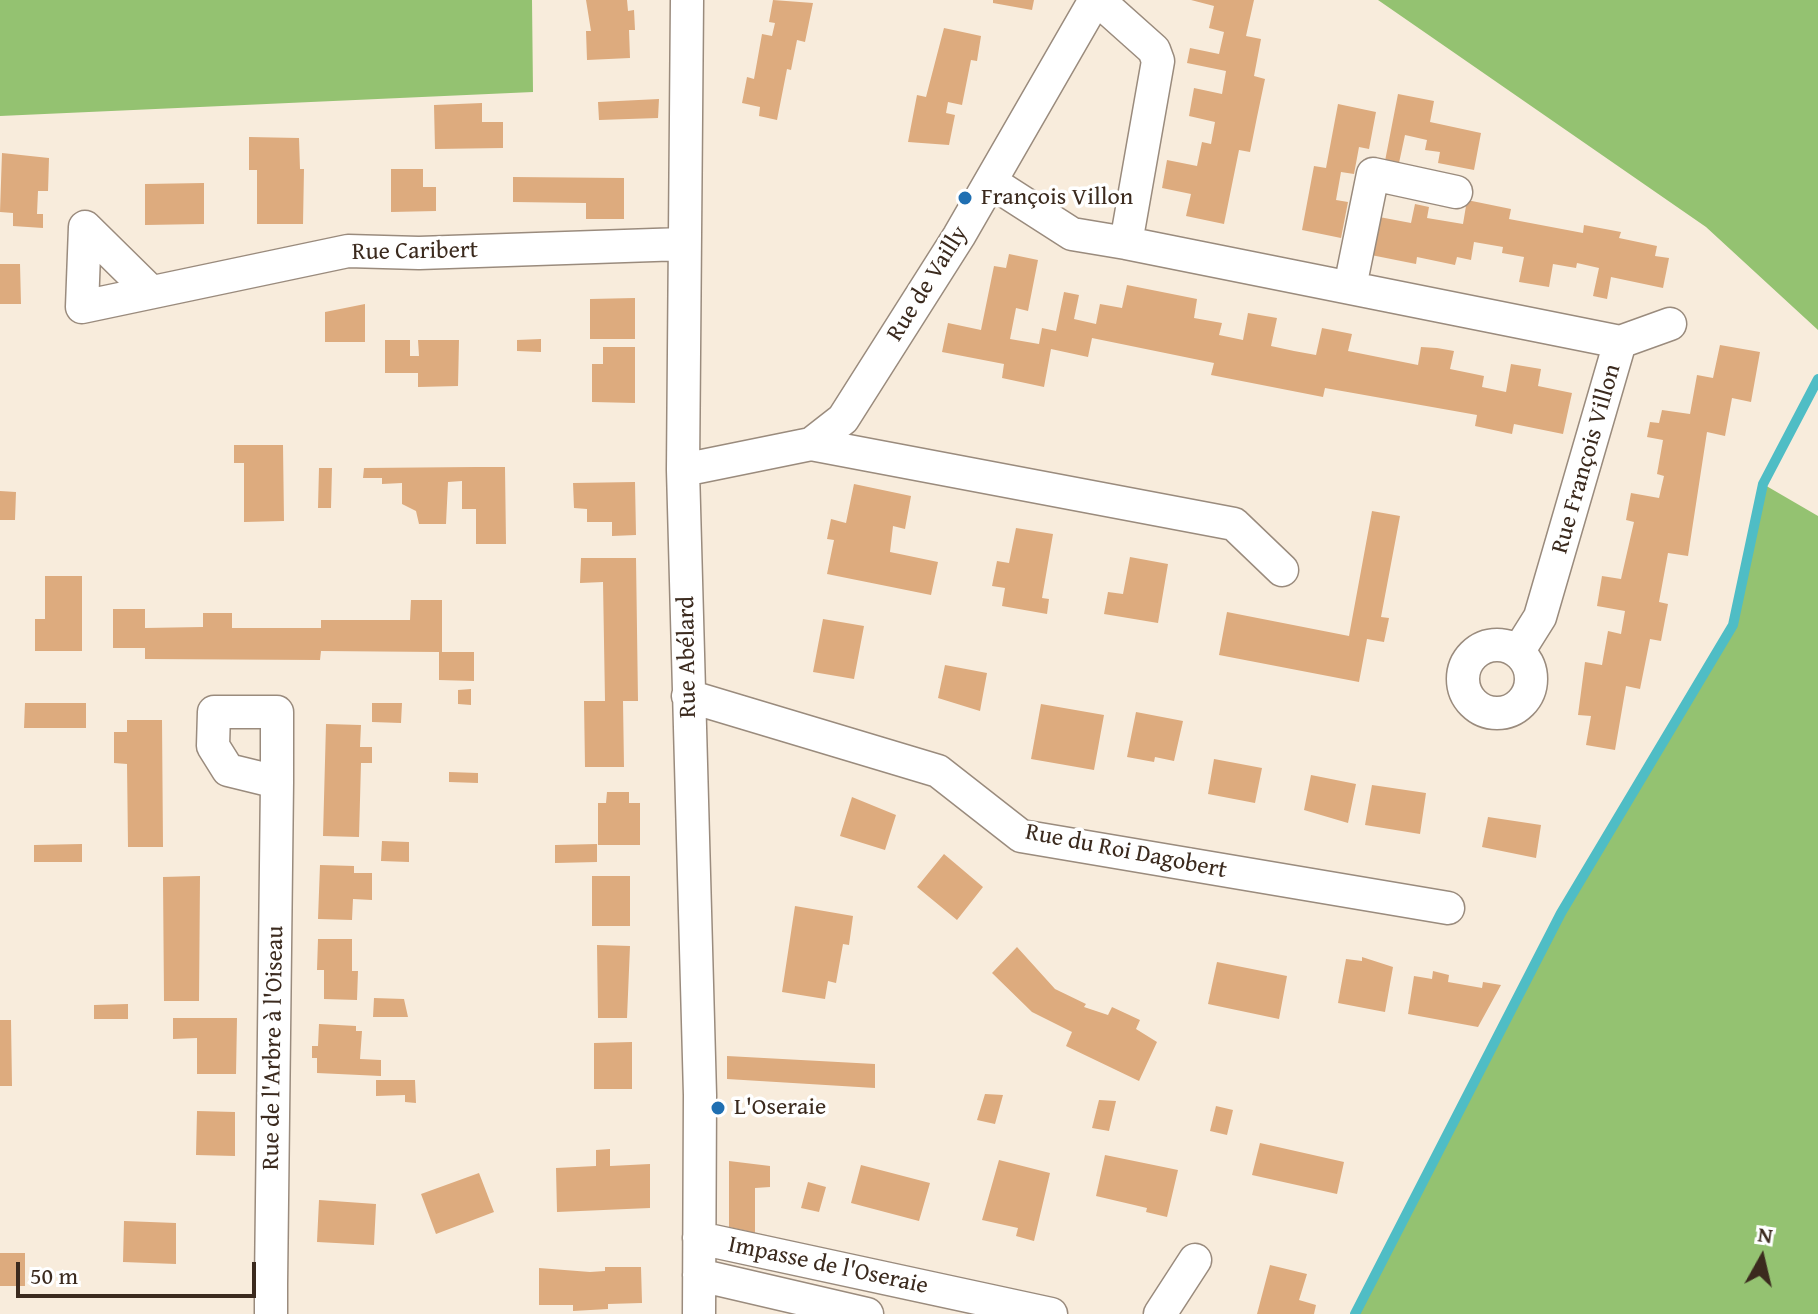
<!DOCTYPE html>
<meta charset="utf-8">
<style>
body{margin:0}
#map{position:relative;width:1818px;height:1314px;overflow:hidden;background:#f8ecdc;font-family:"Gentium Book Plus",serif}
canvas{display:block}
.north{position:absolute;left:1722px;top:1218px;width:80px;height:80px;-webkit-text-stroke:6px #fff;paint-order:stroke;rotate:8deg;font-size:22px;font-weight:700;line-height:32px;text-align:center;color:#3b2a1e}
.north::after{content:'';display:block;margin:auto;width:28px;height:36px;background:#3b2a1e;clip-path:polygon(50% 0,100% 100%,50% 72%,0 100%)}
.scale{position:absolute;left:16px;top:1262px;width:240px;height:36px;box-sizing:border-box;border:4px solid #3b2a1e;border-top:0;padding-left:10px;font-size:24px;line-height:28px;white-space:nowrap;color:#3b2a1e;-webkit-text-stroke:6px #fff;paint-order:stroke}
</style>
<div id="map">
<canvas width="1818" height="1314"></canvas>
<div class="north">N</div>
<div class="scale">50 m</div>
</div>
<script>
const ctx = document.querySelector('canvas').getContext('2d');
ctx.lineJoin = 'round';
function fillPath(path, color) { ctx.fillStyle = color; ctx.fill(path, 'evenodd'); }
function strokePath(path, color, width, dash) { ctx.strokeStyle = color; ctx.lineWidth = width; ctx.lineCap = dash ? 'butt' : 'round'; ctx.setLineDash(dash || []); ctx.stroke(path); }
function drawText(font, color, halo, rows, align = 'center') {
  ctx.font = font + ' "Gentium Book Plus",serif'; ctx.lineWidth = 7; ctx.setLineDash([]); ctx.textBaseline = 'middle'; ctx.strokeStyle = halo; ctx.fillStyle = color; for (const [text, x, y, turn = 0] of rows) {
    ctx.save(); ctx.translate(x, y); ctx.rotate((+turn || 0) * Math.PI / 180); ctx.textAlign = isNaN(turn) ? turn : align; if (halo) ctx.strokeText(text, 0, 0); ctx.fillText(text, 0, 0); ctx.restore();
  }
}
fillPath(new Path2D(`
 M0 0H532L533 92 0 116Z
 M1378 0H1818V330L1706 227Z
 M1763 484 1818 516V1314H1354L1561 913 1733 625Z`), '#94c271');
strokePath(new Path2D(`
 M1355 1314 1561 913 1733 625 1763 484 1818 379`), '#4fbdc5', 10);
fillPath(new Path2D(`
 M586 0H627L628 11 634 10 635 30H629L630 58 587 60 586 31H591Z
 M773 0 813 3 805 42 797 40 791 70 787 69 777 120 759 116 760 107 742 103 747 77 754 79 762 34 772 36 775 23 769 22Z
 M993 0H1034L1032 10 993 3Z
 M1191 0H1254L1246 36 1261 39 1254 76 1265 79 1257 117 1250 152 1239 150 1224 224 1186 216 1191 194 1162 188 1167 160 1197 166 1202 142 1211 144 1215 122 1189 116 1194 88 1222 94 1226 71 1187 63 1190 48 1219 54 1224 32 1209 28 1214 6Z
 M944 28 981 36 977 61 971 60 962 105 948 102 946 113 955 115 949 145 908 142 917 95 926 97Z
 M1398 94 1434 101 1430 122 1481 133 1474 170 1438 163 1440 152 1425 150 1427 140 1405 135 1399 163 1385 161Z
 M659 99 658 118 599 120 598 102Z
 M482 103V122H503V148L435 149 434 105Z
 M1338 104 1376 112 1369 149 1359 147 1354 174 1341 172 1336 200 1348 202 1341 238 1302 230 1314 166 1326 168Z
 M249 137 299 138 300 169H304L303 224H257V170H249Z
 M2 153 49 158 48 191H38L37 214H43V228L13 226V213L0 212Z
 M391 169H423V187H436V211L391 212Z
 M513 177 624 178V219H586V203L513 202Z
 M204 183V224L145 225V184Z
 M1467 200 1511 209 1509 219 1583 233 1584 225 1621 232 1619 238 1657 246 1655 256 1669 258 1663 288 1611 277 1607 299 1593 296 1599 268 1577 263 1576 268 1553 264 1549 287 1519 282 1524 257 1502 253 1503 247 1474 242 1471 260 1457 257 1455 265 1417 257 1416 264 1366 254 1374 216 1411 223 1415 204 1429 207 1427 218 1463 224Z
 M1009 254 1038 260 1028 311 1016 308 1010 339 1039 344 1042 328 1056 331 1064 292 1079 295 1074 319 1096 324 1100 304 1122 308 1127 285 1197 299 1194 318 1222 323 1219 335 1243 340 1248 313 1277 318 1271 346 1294 351 1316 355 1322 328 1352 334 1348 351 1418 365 1421 347 1437 348 1454 351 1450 369 1484 376 1482 387 1506 392 1511 364 1541 369 1538 386 1572 393 1563 434 1514 424 1512 434 1475 426 1477 415 1325 388 1323 397 1211 375 1214 363 1092 338 1088 357 1051 349 1044 387 1002 378 1004 364 942 352 948 323 981 330 994 266 1006 268Z
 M0 264H20L21 304H0Z
 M635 298V339H590V299Z
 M365 304V342H325V312Z
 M541 339V352L517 351V340Z
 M385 340H410V356H419L418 340H459L458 386 418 387V373H385Z
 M1720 345 1760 352 1751 402 1732 398 1725 436 1707 432 1688 556 1668 553 1659 602 1668 604 1661 641 1650 639 1640 689 1626 686 1615 750 1586 745 1591 716 1578 715 1585 662 1602 665 1608 631 1621 634 1625 611 1597 606 1602 576 1621 579 1634 522 1626 520 1631 493 1659 498 1664 476 1657 474 1663 440 1647 437 1650 422 1659 423 1662 410 1690 414 1697 375 1713 378Z
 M603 347H635V403L592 402V364H603Z
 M234 445H283L284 521 244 522V463H234Z
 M476 467H505L506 544H476V509H462V481L448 482 446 524H419L416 511 402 504V483L382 484V478H363L364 468Z
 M319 468H332L331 508H318Z
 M635 482 636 535 612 536V522H587V509L574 508 573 483Z
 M854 484 911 496 905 529 893 526 890 552 938 562 931 595 827 574 834 540 827 539 831 519 846 523Z
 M0 491 16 492 15 520H0Z
 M1372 511 1400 516 1381 617 1389 618 1384 642 1367 639 1359 682 1219 655 1227 612 1349 636Z
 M1016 528 1053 534 1042 598 1049 599 1047 614 1002 606 1005 588 992 586 997 561 1009 563Z
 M1130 557 1168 564 1158 623 1104 614 1108 592 1123 594Z
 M581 558H636L638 701H623L624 767H585L584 701H605L603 582 580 583Z
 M45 576H82V651H35V619H45Z
 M411 600H442V652H474V681L439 680V652L321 651 320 660 145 659V648H113V609H145V628L203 627V613H232V628H321V620H410Z
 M823 619 864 626 854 679 813 672Z
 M945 665 987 673 980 711 938 698Z
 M471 689V705L458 704V690Z
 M25 703H86V728H24Z
 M372 703H402L401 723 372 722Z
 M1041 704 1104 715 1094 770 1031 759Z
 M1136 712 1183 721 1174 761 1155 757 1154 762 1127 757Z
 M127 720H162L163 847H128L127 764 114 763V732H127Z
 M326 724 361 725 360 747H372V763H361L359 837 323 836Z
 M1214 759 1262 768 1255 803 1208 794Z
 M449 772 478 773V783L449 782Z
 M1311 775 1356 784 1348 823 1304 810Z
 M1372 785 1426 793 1420 834 1365 825Z
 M607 792H629V803H640V845H598V803H606Z
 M852 797 896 815 885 850 840 836Z
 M1488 817 1541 825 1536 858 1482 847Z
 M382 841 409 842V862L381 861Z
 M82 844V862H34V845Z
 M597 844V862L555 863V845Z
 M944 854 983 887 957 920 917 887Z
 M320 865 354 866V873H372V900L353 899 352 920 318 919Z
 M200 876 199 1001H164L163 877Z
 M592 876H630V926H592Z
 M795 906 853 916 849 945 843 944 836 983 828 981 825 999 782 992Z
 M318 939H352V971H358L357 1000 324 999V970H317Z
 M597 945 630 946 627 1018H598Z
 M1017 947 1055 989 1086 1004 1084 1007 1108 1015 1112 1007 1140 1020 1136 1029 1157 1042 1139 1081 1066 1046 1072 1032 1032 1012 992 973Z
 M1362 957 1393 967 1385 1012 1338 1003 1346 959 1362 961Z
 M1217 962 1287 976 1279 1019 1208 1004Z
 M1433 971 1449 975 1448 982 1482 988 1483 982 1501 985 1478 1027 1408 1014 1414 976 1432 979Z
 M374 998 404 999 408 1017H373Z
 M128 1004V1019H94V1005Z
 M173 1018H237L236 1074H197V1038L173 1039Z
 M0 1020H11L12 1086H0Z
 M319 1024 356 1026V1031H362L360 1059 381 1060V1076L317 1073V1058H312V1046H318Z
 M632 1042V1089H594V1043Z
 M727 1056 875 1064V1088L727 1079Z
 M376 1080H415L416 1103 405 1102V1095L376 1096Z
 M985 1094 1003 1095 995 1124 977 1120Z
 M1099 1100 1116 1101 1109 1131 1092 1128Z
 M1216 1106 1233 1110 1227 1135 1210 1131Z
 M197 1111 235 1112V1156L196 1155Z
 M1260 1143 1344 1162 1337 1194 1252 1175Z
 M610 1149V1166L650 1164V1208L557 1212 556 1168 596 1166V1150Z
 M1105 1155 1178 1170 1167 1217 1146 1212 1147 1208 1096 1196Z
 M999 1160 1050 1173 1034 1241 1016 1236 1018 1228 982 1220Z
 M729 1161 770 1166V1187L755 1188V1233L729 1227Z
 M861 1165 930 1183 919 1221 851 1203Z
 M479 1173 494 1212 436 1234 421 1194Z
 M808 1182 826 1187 819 1212 801 1208Z
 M319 1200 376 1204 374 1245 317 1242Z
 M124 1221 176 1223V1264L123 1262Z
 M0 1253H25V1286H0Z
 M1270 1265 1307 1274 1299 1300 1316 1305 1314 1314H1257Z
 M605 1267H641L642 1303 608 1304V1309L573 1311V1305H539V1268L590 1272 605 1271Z`), '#ddab7e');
const street = new Path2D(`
 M687 0 683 470 700 1095 699 1314
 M991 182 1072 234 1126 243 1158 61 1154 50 1098 0
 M1126 243 1620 342 1540 617 1518 652
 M1350 287 1373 174 1456 192
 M151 292 85 227 82 307 348 251 419 253 683 244
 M1620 342 1670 324
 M811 444 1234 524 1282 570
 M683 470 811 444 843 419 959 236 1095 0
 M1463 679a34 34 0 1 1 68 0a34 34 0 1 1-68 0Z
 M688 696 938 771 1021 836 1448 908
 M699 1238 1051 1314
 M699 1275 867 1314
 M271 1314V1284L277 782V712H214L213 746 228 770 277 782
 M1160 1314 1195 1260`);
strokePath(street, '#9a8b7d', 35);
strokePath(street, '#fff', 32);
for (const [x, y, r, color] of [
 [965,198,8,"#1f6fb2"],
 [718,1108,8,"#1f6fb2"]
]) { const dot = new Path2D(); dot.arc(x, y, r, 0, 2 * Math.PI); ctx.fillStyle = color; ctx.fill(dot); strokePath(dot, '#fff', 3); }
drawText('24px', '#3b2a1e', '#fff', [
 ["François Villon",981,198],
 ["L'Oseraie",734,1108]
], 'left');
drawText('24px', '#3b2a1e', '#fff', [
 ["Rue Caribert",415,252,-1],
 ["Rue de Vailly",928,284,-58],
 ["Rue François Villon",1587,459,-74],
 ["Rue Abélard",688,657,-91],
 ["Rue du Roi Dagobert",1126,852,11],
 ["Rue de l'Arbre à l'Oiseau",274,1048,-89],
 ["Impasse de l'Oseraie",828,1266,12]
]);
</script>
